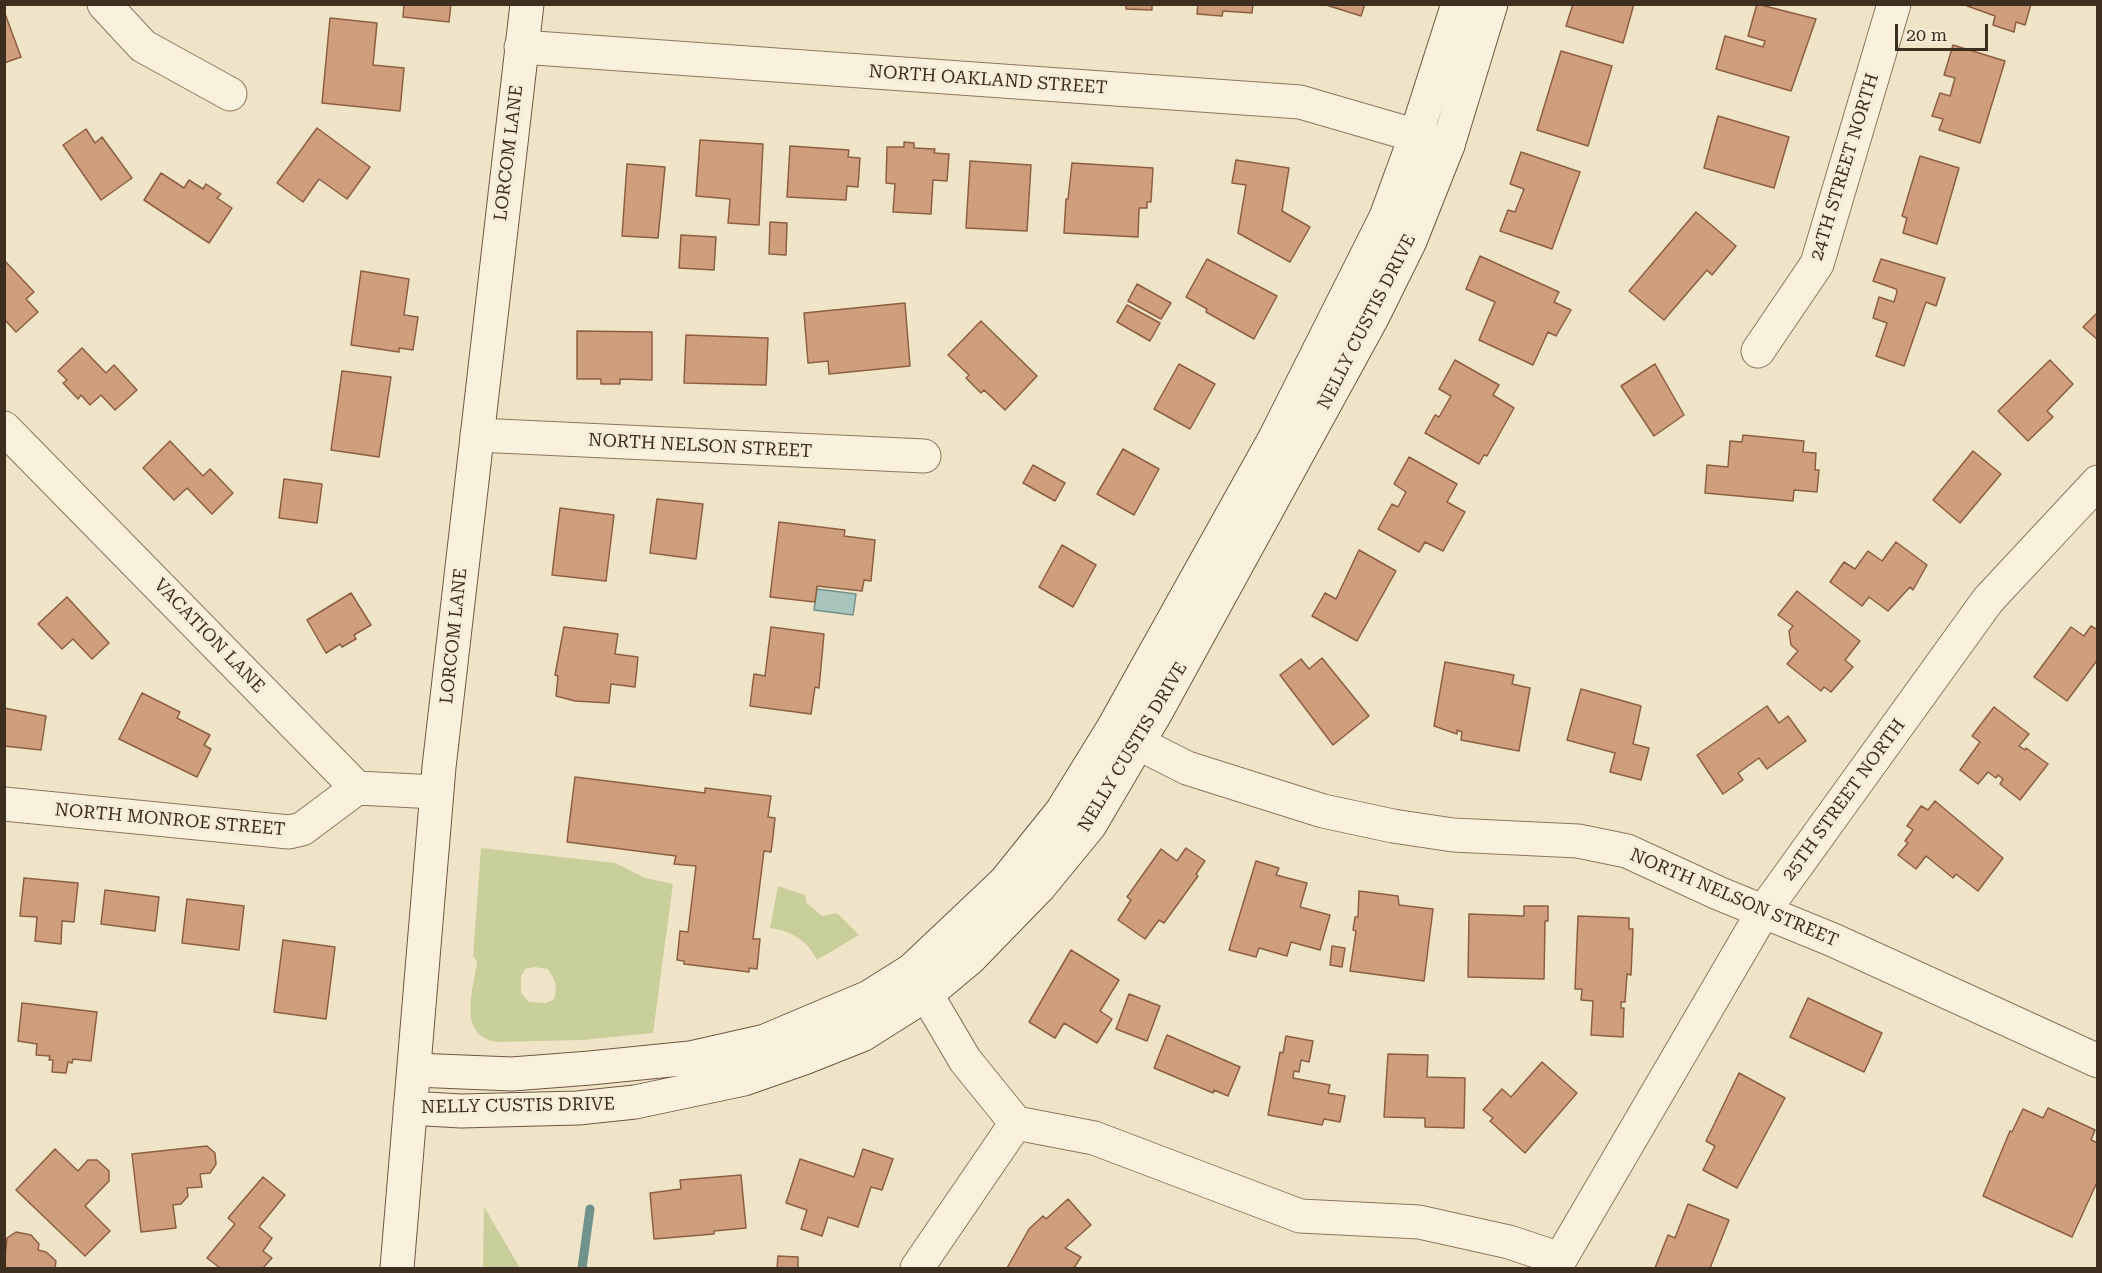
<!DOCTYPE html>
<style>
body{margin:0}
#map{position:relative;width:2102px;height:1273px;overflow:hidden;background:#f0e4c8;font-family:"Roboto Serif",serif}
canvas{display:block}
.frame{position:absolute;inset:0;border:6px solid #3d2e20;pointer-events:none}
.scale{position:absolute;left:1895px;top:24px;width:93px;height:27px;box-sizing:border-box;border:3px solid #3d2e20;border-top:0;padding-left:8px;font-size:18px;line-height:21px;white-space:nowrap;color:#3d2e20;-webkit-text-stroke:4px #f7eed8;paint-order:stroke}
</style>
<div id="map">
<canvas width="2102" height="1273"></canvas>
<div class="frame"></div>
<div class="scale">20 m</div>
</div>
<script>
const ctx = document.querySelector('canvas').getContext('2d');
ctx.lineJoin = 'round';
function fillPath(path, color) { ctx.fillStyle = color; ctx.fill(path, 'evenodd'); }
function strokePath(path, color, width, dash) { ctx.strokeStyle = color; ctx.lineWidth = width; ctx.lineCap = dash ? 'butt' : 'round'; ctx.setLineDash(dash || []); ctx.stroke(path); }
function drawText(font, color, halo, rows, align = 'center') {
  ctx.font = font + ' "Roboto Serif",serif'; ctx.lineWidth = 6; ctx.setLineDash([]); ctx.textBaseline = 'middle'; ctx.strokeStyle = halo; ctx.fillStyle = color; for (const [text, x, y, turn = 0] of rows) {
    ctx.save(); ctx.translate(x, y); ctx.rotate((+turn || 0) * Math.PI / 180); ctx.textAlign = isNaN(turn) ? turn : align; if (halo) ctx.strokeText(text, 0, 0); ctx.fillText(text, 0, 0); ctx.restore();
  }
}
fillPath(new Path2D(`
 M481 848 615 863 645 878 673 884 653 1033 583 1040 497 1042C457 1036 473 991 477 962L473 956ZM534 967 548 969C555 980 558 986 554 999L546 1003 529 1002 521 993V976L525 969Z
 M778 886 805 895 807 903 822 916 837 913 859 935 817 960C807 940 791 931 770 928Z
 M484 1207 520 1268H483Z`), '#c9cf9b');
const water = new Path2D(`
 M817 589 856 594 853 615 814 610Z`);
fillPath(water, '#a9c4bc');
strokePath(water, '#6f938a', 1.5);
strokePath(new Path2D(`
 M582 1268 590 1209`), '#6f938a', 9);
const building = new Path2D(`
 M404 4H451L449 22 403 17Z
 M1126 4H1152V10L1126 9Z
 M1198 4H1253L1252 13 1223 11 1222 16 1197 14Z
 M1323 4H1365L1361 16Z
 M1573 4H1634L1623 43 1566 26Z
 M1757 4 1816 19 1791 91 1716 69 1725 36 1763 47 1765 41 1748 36Z
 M1962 4H2031L2025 25 2016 22 2014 32 1993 25 1995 16Z
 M4 11 21 57 4 63Z
 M330 18 377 23 373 65 404 68 400 111 322 103Z
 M1953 45 2005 61 1980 143 1939 130 1943 119 1932 116 1940 93 1950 96 1955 78 1944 75Z
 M1561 51 1612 66 1588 146 1537 130Z
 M1718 116 1789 137 1774 188 1704 168Z
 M317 128 370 167 347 199 319 179 303 202 277 183Z
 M86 129 95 143 102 137 132 178 101 200 63 145Z
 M700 140 763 144 759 225 728 223 730 199 696 196Z
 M904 142 914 143V148L935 149 934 153 949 154 947 181 933 180 931 214 893 212 895 184 886 183 887 147H904Z
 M790 146 849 150 848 157 860 158 858 187 847 186 846 200 787 197Z
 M1521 152 1580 172 1552 249 1500 231 1508 210 1515 212 1524 189 1510 184Z
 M1920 156 1959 168 1937 244 1903 233 1907 218 1902 216Z
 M1236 160 1289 168 1282 211 1310 227 1290 262 1238 233 1246 185 1232 183Z
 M970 161 1031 165 1027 231 966 228Z
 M1072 163 1153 168 1151 202H1147V208H1139L1138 237 1064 233 1066 199H1068Z
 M627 164 665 167 658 238 622 236Z
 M161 173 184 188 189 180 203 189 206 184 221 194 217 198 232 208 209 243 144 200Z
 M1696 212 1736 246 1712 275 1707 270 1664 320 1629 291Z
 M770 222 787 223 786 255 769 254Z
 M681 235 716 237 714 270 679 268Z
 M1480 256 1559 292 1554 302 1571 310 1556 336 1548 332 1533 365 1479 340 1495 302 1466 289Z
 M1207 259 1277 296 1254 339 1206 312 1207 309 1186 297Z
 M1881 259 1945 278 1936 306 1926 302 1904 366 1876 356 1887 323 1873 318 1879 297 1894 302 1897 292 1896 289 1873 281Z
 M4 260 34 292 26 299 38 312 16 332 4 319Z
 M361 271 409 279 404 315 418 317 413 350 399 348V352L351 345Z
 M1137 284 1171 303 1161 319 1128 301Z
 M905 303 910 366 829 374 828 361 808 363 804 313Z
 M1127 305 1160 323 1150 341 1117 322Z
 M2098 312V340L2083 327Z
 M981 321 1037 376 1005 410 984 390 981 393 966 378 969 375 948 355Z
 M577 331 652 332V380L620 379V384H601V379H577Z
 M686 335 768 338 766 385 684 383Z
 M82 348 106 373 114 365 137 390 115 410 101 395 90 405 81 395 78 399 63 383 67 380 58 371Z
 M1455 360 1499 385 1493 395 1514 408 1487 456 1484 455 1479 464 1425 433 1435 415 1439 417 1451 396 1439 389Z
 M2050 360 2073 384 2047 411 2053 417 2028 441 1998 411Z
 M1179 364 1215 384 1190 429 1154 409Z
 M1655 364 1684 415 1654 436 1621 386Z
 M342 371 391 377 379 457 331 450Z
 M1743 435 1804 441 1803 452 1816 453 1815 470H1819L1817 492 1794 490 1793 501 1705 493 1707 465 1728 467 1730 441 1742 442Z
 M170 441 203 476 210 469 233 493 212 514 187 488 174 500 143 468Z
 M1123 449 1159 469 1134 515 1097 494Z
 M1973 451 2001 474 1960 523 1933 500Z
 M1409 457 1457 484 1447 502 1465 512 1443 551 1425 542 1419 552 1378 529 1392 504 1398 507 1406 492 1394 484Z
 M1033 465 1065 483 1055 501 1023 483Z
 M284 479 322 484 317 523 279 518Z
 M657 499 703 504 696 559 650 553Z
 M560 508 614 515 606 581 552 575Z
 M779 522 845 530 844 536 875 540 871 581 864 580 862 591 817 586 815 602 770 597Z
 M1896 542 1927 565 1913 590 1910 587 1888 611 1869 597 1862 606 1830 582 1844 562 1855 569 1868 551 1882 561Z
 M1062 545 1096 565 1073 607 1039 587Z
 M1359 550 1396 571 1357 641 1312 616 1325 593 1336 599Z
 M1797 591 1860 641 1845 660 1853 667 1831 692 1824 687 1821 691 1787 664 1798 651 1791 645 1789 631 1793 626 1778 615Z
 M351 593 371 625 354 635 356 639 342 647 340 644 326 653 307 620Z
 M67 597 109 643 92 659 73 639 62 649 38 624Z
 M2091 626 2098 630V659L2067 701 2034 677 2071 627 2084 636Z
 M564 627 618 634 615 654 638 657 635 687 611 684 609 703 575 701 556 696 558 676 555 675Z
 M771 627 824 634 819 688 815 687 811 714 750 706 754 674 765 676Z
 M1322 658 1369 716 1333 745 1280 675 1301 659 1309 669Z
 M1445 662 1514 675 1512 684 1530 688 1519 751 1461 740 1462 732 1457 730V734L1434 726Z
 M1581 689 1641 706 1633 744 1649 748 1641 780 1610 772 1615 753 1567 740Z
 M142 693 180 712 177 718 210 735 204 745 211 749 197 777 119 739Z
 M1767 706 1779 723 1788 716 1806 741 1767 769 1759 758 1738 773 1743 780 1723 794 1697 755Z
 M1994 707 2029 734 2019 746 2025 750 2026 748 2048 764 2020 800 2000 784 2003 779 1998 775 1996 778 1988 772 1978 784 1960 770 1980 742 1972 736Z
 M4 708 46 716 41 750 4 746Z
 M575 777 705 793V788L771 796 768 817 775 818 773 837 771 852 764 851 753 939H760L757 969 749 968V972L684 964V961L677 960 680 931 688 932 696 866 674 864 676 856 567 842Z
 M1935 801 2003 858 1978 891 1956 874 1953 878 1926 856 1916 869 1898 855 1908 843 1905 841 1913 830 1907 826 1921 806 1928 810Z
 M1186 848 1205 861 1196 874 1198 876 1164 923 1159 920 1145 939 1118 920 1131 900 1127 897 1161 849 1177 861Z
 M1256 861 1279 868 1276 875 1307 883 1300 907 1330 915 1320 950 1291 942 1287 956 1259 948 1256 957 1229 950Z
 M24 878 78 883 74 922 62 921 61 944 35 941 37 917 20 916Z
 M105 890 159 897 155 931 101 924Z
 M1359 891 1398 896 1399 905 1433 909 1424 981 1350 971 1356 931 1353 930 1355 917H1358Z
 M187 899 244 906 239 950 182 943Z
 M1524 906H1548V921H1545L1544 979 1468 977 1469 914 1524 916Z
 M1578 916 1629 918V929H1633L1631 975 1627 974 1625 1002H1621V1008H1624L1623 1037 1591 1035 1593 1001 1581 1000 1582 989H1575Z
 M283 940 335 947 326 1019 274 1012Z
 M1332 946 1345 948 1342 967 1330 965Z
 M1071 950 1119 980 1100 1011 1112 1019 1097 1043 1064 1023 1055 1038 1029 1022Z
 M1129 994 1160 1006 1147 1041 1116 1029Z
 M1808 998 1882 1033 1864 1072 1790 1037Z
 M22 1003 97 1012 91 1061 73 1059 72 1063 68 1062 66 1073 52 1072 53 1060H49L50 1056 36 1055 37 1044 18 1041Z
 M1167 1035 1240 1067 1228 1096 1214 1090 1213 1093 1154 1068Z
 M1286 1036 1313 1041 1309 1062 1301 1060 1299 1072 1294 1071 1293 1078 1330 1085 1328 1093 1345 1096 1340 1122 1324 1119 1322 1125 1268 1115 1280 1052 1283 1053Z
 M1388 1054 1428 1055 1427 1077 1465 1078 1464 1128 1425 1127V1118L1384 1117Z
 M1542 1062 1577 1093 1525 1153 1490 1121 1493 1118 1483 1110 1502 1089 1511 1097Z
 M1739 1073 1785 1098 1737 1188 1703 1170 1715 1146 1706 1141Z
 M2048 1108 2095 1130 2091 1140 2098 1143V1180L2072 1237 1983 1196 2010 1131 2012 1132 2023 1109 2043 1118Z
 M207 1146 215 1153 216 1164 210 1173 200 1174 202 1187 187 1188 188 1196 181 1204 173 1205 176 1228 141 1232 132 1154Z
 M55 1149 78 1171 88 1160H97L109 1171V1181L85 1206 110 1231 85 1256 16 1190Z
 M863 1149 893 1159 882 1190 871 1187 858 1227 828 1217 822 1236 801 1229 807 1210 786 1203 800 1159 854 1177Z
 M741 1175 746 1228 714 1231V1234L654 1239 650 1193 681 1189 680 1180Z
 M263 1177 285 1195 259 1227 272 1238 263 1251 272 1258 263 1268H220L207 1258 235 1224 228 1218Z
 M1068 1199 1091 1225 1065 1248 1081 1257 1074 1268H1007L1029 1229 1043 1216 1046 1219Z
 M1688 1204 1729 1220 1710 1268H1655L1668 1235 1675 1238Z
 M16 1232 31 1235 39 1244 38 1250 46 1252 56 1261 55 1268H4L7 1238Z
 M778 1256 798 1257V1268H777Z`);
fillPath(building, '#cf9f7d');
strokePath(building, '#8d5f41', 1.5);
const street = new Path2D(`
 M104 4 143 46 230 94
 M521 47 1300 102 1448 145
 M1758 351 1817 264 1894 4
 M4 428 357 788 436 792
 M477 435 924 456
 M1114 731 1187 768 1323 811 1393 826 1453 835 1578 841 1627 851 1718 893 1833 940 2098 1061
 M4 804 289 832 302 829 357 788
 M912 970 965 1060 1016 1123 1094 1138 1300 1216 1419 1222 1509 1242 1560 1259
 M917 1268 1016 1123
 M1555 1268 1763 912 1988 600 2098 482`);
const secondary = new Path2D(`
 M414 1070 512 1074 590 1068 690 1058 765 1041 869 997 912 970 1005 882 1062 811 1112 730 1275 438 1386 217 1416 135 1458 4
 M410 1108 461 1111 578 1108 635 1102 744 1079 804 1058 862 1035 927 994 970 958 1040 886 1090 825 1155 714 1373 316 1410 241 1448 145 1491 4
 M397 1268 439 767 527 4`);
strokePath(street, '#8d765c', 35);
strokePath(secondary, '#6f573f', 35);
strokePath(street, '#faf1dc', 33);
strokePath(secondary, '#faf1dc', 33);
drawText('18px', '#3d2e20', '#f7eed8', [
 ["NORTH OAKLAND STREET",988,80,4],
 ["LORCOM LANE",509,153,-83],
 ["24TH STREET NORTH",1845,167,-73],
 ["NELLY CUSTIS DRIVE",1367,322,-63],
 ["NORTH NELSON STREET",700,446,3],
 ["VACATION LANE",209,636,46],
 ["LORCOM LANE",454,636,-84],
 ["NELLY CUSTIS DRIVE",1133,747,-59],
 ["25TH STREET NORTH",1844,800,-54],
 ["NORTH MONROE STREET",170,820,5],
 ["NORTH NELSON STREET",1734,898,23],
 ["NELLY CUSTIS DRIVE",518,1106,-1]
]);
</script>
